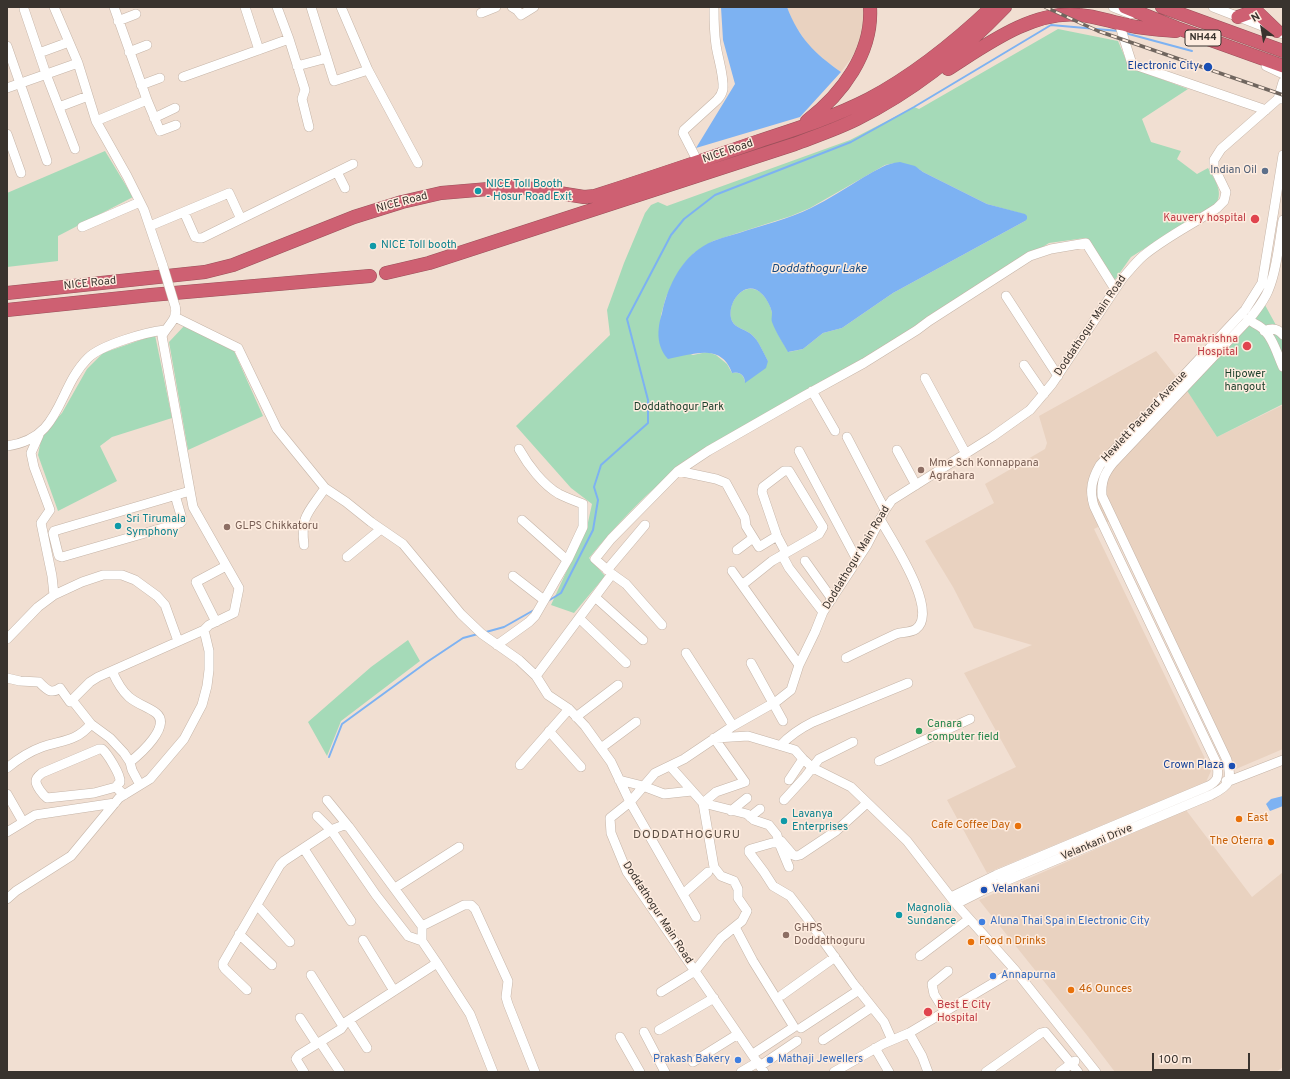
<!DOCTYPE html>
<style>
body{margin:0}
#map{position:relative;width:1290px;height:1079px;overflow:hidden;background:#f1dfd2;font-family:Overpass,sans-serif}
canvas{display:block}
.frame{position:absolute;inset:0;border:8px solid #39332e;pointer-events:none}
.north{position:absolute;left:1242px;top:8px;width:40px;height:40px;-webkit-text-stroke:3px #feecdf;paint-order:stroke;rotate:329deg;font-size:11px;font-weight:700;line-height:16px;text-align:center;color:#39332e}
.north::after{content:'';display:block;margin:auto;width:14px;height:18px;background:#39332e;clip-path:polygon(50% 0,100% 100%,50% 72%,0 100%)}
.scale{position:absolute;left:1152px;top:1053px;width:98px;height:18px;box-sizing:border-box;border:2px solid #39332e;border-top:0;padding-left:5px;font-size:12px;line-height:14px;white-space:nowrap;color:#39332e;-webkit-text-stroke:3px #feecdf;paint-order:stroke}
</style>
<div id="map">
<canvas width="1290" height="1079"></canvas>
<div class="frame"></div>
<div class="north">N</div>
<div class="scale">100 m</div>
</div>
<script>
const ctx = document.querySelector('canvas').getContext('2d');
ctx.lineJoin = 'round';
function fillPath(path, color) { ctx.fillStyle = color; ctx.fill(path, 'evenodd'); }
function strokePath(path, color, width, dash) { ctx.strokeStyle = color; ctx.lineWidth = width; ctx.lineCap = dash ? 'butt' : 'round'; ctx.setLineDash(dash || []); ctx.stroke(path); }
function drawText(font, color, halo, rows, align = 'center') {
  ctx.font = font + ' Overpass,sans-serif'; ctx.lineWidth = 3; ctx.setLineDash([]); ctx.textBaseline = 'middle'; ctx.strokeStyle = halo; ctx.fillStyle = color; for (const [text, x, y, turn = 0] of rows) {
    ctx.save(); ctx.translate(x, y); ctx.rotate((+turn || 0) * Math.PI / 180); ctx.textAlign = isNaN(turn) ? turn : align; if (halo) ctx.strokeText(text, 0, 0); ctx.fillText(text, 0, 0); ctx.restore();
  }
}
fillPath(new Path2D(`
 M787 7H866L864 25 858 47 850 60 841 72 827 62 808 45 793 22Z
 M1156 351 1189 393 1217 437 1283 405V749L1236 769 1114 519 1094 529 1211 771 1206 782 987 873 947 800 1016 767 964 673 1032 645 974 628 953 587 925 541 994 503 985 484 1045 449 1047 443 1039 416Z
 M1186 810 1252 897 1283 872V1067L1276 1072H1115L1086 1034 979 900Z`), '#e9d2c0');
fillPath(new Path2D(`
 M1058 29 1118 41 1129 67 1188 89 1142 119 1151 142 1181 151 1177 159 1197 174 1208 168C1214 179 1224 191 1216 204L1131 257 1114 281 1085 238 1049 243 888 345 682 465C647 492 617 524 589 558L605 576 574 613 551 605 587 527 592 504 571 488 516 426 610 335 607 310 624 263 645 213 651 205 658 202 667 206 850 140 914 107 919 109ZM895 163 919 169 923 172 987 204 1023 214 1025 221 893 293 842 328 823 333 803 349 789 352C783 343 776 332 773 322 772 320 772 316 772 313 771 306 766 297 760 292 743 280 725 305 732 321 736 329 746 329 752 335 759 341 763 353 768 361L745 382C744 375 739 371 732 373L727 364 716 355 707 352 693 355 659 341 661 315 666 297 681 268 694 253 713 241 791 216 810 208 885 165Z
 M105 151 133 197 58 236V261L7 267V193Z
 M1265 305 1283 338V404L1217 437 1186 389Z
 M185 325 234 351 263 416 188 450 169 342Z
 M155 335 172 418 112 437 100 446 117 481 58 511 38 455 42 435 62 413 87 369 103 353Z
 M408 640 420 661 341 721 327 756 308 722 371 667Z`), '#a5dab8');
fillPath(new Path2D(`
 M721 7H787C799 38 814 53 841 72L800 117 696 148 735 84 723 40Z
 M900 162 915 166 923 172 987 204 1025 214 1027 216V219L1025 221 893 293 842 328 823 333 803 349 788 352C783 343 776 333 772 322 771 320 772 316 772 313 771 307 767 299 762 294 746 277 725 303 732 321 736 329 746 329 752 335 759 341 763 352 768 361L766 368 745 383C745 375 739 371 732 373 721 342 692 355 668 359 656 346 657 329 662 313 667 289 679 263 699 249 711 240 725 237 739 233 763 225 788 219 811 208 829 199 846 188 864 177 875 171 886 163 900 162Z
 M1283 796V806L1270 811 1266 804 1271 799Z`), '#7db2f2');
strokePath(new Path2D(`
 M1125 33 1192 51
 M548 601 561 593 593 530 598 500 594 487 601 465 648 423V400L627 319 671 235 684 219 715 195 851 142 914 107 1051 25 1119 31
 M486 632 504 627 534 610
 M329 757 342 724 427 662 463 638 478 634`), '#7db2f2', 2);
const minor = new Path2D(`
 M54 7 78 63 96 121 127 176 144 210 163 266
 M245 7 259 50
 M277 7 289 39
 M311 7 334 81 368 70
 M341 7 368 70 418 163
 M512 7 517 10 521 15 534 7
 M1113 7 1131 14
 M1213 7 1283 34
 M24 9 46 74 75 149
 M481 13 496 7
 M118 21 136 14
 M1119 23 1132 64 1266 110
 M7 46 47 161
 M129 52 147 45
 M39 53 69 42
 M297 66 327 58
 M1266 66 1283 74
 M183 77 289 39 305 90 302 99 309 127
 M141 85 160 78
 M7 88 78 63
 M1278 99 1283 82
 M147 100 160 131 176 125
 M59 107 88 96
 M154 118 175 108
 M96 121 147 100 114 7
 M7 134 21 173
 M698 162 683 133 684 130 717 100C720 97 722 94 723 89 724 75 718 59 716 45 714 32 714 20 714 7
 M337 172 345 188
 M184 212 195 237 199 238H202L353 164
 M150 226 229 193 241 219
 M82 227 140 202
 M1006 296 1058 376
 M175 317 238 348 277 429 325 488 346 502 371 522 403 544 461 614 482 634 519 660 536 676 548 695 569 709 585 726 611 762 630 802 696 917
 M1248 319C1252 322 1255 324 1259 326 1272 334 1277 354 1283 367
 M1264 331C1271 328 1278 328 1283 335
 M1024 365 1044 394
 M925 378 966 454
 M812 391 835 431
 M39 435 31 453 34 467 50 510 41 523 52 576 54 595
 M847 437 885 510
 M7 446C63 438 56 390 88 358 101 345 146 332 165 330
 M897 450 916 485
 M799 451 857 560
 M678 471 716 479 726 483 745 518 746 526 759 547 777 536
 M175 495 182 519V521L180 523 62 557 59 556 58 553 53 533 54 531 190 491
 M522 520 567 560
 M304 545C300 515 310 511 325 488
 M737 550 753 538
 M782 555 789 568 823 612
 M347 557 381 529
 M805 561 832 599
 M607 570 645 525
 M732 571 799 665
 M513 576 544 600
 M742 585 772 561 819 534 823 527 789 471H784L763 487 762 492 777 536 786 553
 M595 597 643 640
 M579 618 626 663
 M216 622 196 582 226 566
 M662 625 626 584 612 574 595 559 611 539 678 471 708 451 804 396 864 363 917 330 929 321 1030 256 1051 249 1086 243 1115 289
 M7 639 38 607 54 595 82 582 103 575H122L135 580 157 596 165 605 178 641
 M497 645 529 622 535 616 568 559 583 527V504C575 501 567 498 559 494 543 485 528 465 519 449
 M686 653 733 726
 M846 658C862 650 879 642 896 634 902 632 910 633 916 629 940 611 891 539 880 519
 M751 663 783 721
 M112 671C116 680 121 690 129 697 137 704 148 707 156 713 172 726 140 754 130 762L132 770 140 785
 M536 676 612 574
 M7 678 20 681 39 682C46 689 51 695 60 688L70 702 72 700 91 724 110 738 124 753 130 762
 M72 700 90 682 98 677 204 630 209 625 234 613 239 588 193 507 162 336C167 326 179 318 175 306
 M576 717 618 685
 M549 731 581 767
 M716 738 748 736 795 750 803 759 813 768 851 787 907 841 956 904 1015 970 1096 1072
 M781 745C790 735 801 728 813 722L908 683
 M601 748 636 722
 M879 761 970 719
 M520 765 569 709
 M670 766 703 803 747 814 754 820 769 825 777 835 779 843 789 867
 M7 768C18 759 28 752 42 747 62 740 76 742 91 724
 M619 780 643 786 664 794 692 791
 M789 780 803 759
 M1226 781H1229L1283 760
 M116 787C116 787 119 782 120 782 121 775 107 753 102 749H99L42 773C40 775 36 777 36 781 36 786 43 795 47 798L94 793 116 787 124 795
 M7 794 23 822
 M327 800 349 827
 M784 800 805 777 819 759 853 742
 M731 811 747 798
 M317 816 331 830 344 825 349 827 422 926V941
 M750 817 760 809
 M7 832 35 815 115 803
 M781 841 793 855 796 856 800 855 836 831 867 803
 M779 843H772L751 849 749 850V852L764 872 773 886 790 896 807 918 853 983 884 1022 892 1040
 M304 849 351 921
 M395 888 459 847
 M683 894 708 872
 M951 897 996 875 1206 787C1218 782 1219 777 1217 764L1094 506C1089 490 1092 479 1100 465L1245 310 1262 283 1283 155
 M7 899 16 891 71 856 119 798 150 779 184 739 202 705 207 686 209 670V651L204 630
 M956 904 984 890 1211 795C1231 785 1232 781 1227 760L1102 496C1101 482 1104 474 1113 463L1251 317C1257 309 1264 301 1268 291 1277 270 1279 242 1283 220
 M257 905 290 942
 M422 926 464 905H471L475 909 508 981 506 997 508 1004 535 1072
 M735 927 753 961 794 1027 753 1054
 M239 934 272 965
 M363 940 394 991
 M920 956 969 919
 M311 975 343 1026
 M247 990 225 969 223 966V963L280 865 284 861 331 830 376 895 408 936 422 941 437 963 470 1014 493 1072
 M661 992 695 971 721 938 742 921 747 911 738 898V889L734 881 721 876 714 867 703 803 716 792 745 782 714 738
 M782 995 835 957
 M945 1012 934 994 932 984 948 971
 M300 1018 317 1044
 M349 1020 367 1048
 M801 1028 859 990
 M659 1030 714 998
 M644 1032 665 1072
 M909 1033 922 1056 928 1072
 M620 1037 640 1072
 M823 1040 872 1007
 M320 1042 340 1072
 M875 1048 889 1072
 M693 1062 738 1034
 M760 1066 797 1041
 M304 1072 296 1059 299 1055 341 1029 346 1022 437 963
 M741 1072 758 1062
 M764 1072 627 872 611 833 610 818 630 802 655 773 684 759 733 726 777 701 791 690 799 665 815 632 823 612 867 545 885 510 892 500 992 437 1030 410 1052 384 1122 279C1129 271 1136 262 1143 256 1166 237 1193 224 1217 208L1224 201 1226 192 1214 167V160L1221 149 1278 99H1283
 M834 1072 883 1044 909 1033 1015 970
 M986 1072 1041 1033 1045 1032 1078 1072
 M1060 1072 1075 1061`);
const highway = new Path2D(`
 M1125 7 1177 28 1283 66
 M1162 7 1283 51
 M1252 7 1277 31
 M1238 17 1249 13 1252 7
 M948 69C986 45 1033 10 1079 15 1096 16 1111 22 1127 25 1143 29 1160 30 1176 31
 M807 121C842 94 873 53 870 7
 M386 273 429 263 795 144C816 136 837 129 857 119 913 91 962 52 1005 7
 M7 293 205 272 233 265 354 217 402 202 441 193 512 187 534 189 584 197 595 196C650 178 704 160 759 141 796 129 834 117 869 99 914 75 955 42 992 7
 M7 310 151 295 370 276`);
strokePath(minor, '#c5b4a7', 10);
strokePath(highway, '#9a505a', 14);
strokePath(minor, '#fff', 9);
strokePath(highway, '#ce6072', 13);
const rail = new Path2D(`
 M1045 7 1098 31 1283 95`);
strokePath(rail, '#70665f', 3.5);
strokePath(rail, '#feecdf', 2, [6]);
const minorBridge = new Path2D(`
 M163 266 175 306`);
strokePath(minorBridge, '#c5b4a7', 10, []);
strokePath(minorBridge, '#fff', 9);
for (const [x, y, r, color] of [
 [1208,67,5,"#1a4fb4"],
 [1265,171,4,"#5c6f8a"],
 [478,191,4,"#0f9aa8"],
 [1255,219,5,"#e0444e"],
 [373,246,4,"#0f9aa8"],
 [1247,346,5,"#e0444e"],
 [921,470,4,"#8d6e63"],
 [118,526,4,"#0f9aa8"],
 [227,527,4,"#8d6e63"],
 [919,731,4,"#2e9e5b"],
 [1232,766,4,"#1a4fb4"],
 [1239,819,4,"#e8710a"],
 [784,821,4,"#0f9aa8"],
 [1018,826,4,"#e8710a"],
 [1271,842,4,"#e8710a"],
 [984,890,4,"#1a4fb4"],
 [899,915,4,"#0f9aa8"],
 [982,922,4,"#3f7fe0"],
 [786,935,4,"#8d6e63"],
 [971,942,4,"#e8710a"],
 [993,976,4,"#3f7fe0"],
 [1071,990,4,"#e8710a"],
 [928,1012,5,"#e0444e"],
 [738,1060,4,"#3f7fe0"],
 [770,1060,4,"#3f7fe0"]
]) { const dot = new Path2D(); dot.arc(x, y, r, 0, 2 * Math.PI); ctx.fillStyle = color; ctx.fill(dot); strokePath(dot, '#feecdf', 1.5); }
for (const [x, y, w] of [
 [1203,38,36]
]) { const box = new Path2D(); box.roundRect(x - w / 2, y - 8, w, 16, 3); ctx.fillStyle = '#feecdf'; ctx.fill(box); strokePath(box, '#39332e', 1); }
drawText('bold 10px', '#39332e', null, [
 ["NH44",1203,38]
]);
drawText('11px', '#164399', '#feecdf', [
 ["Electronic City",1199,67],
 ["Crown Plaza",1224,766],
 ["Velankani",992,890,"left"]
], 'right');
drawText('11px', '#39332e', '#feecdf', [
 ["NICE Road",728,152,-19],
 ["NICE Road",402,203,-15],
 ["NICE Road",90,284,-6],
 ["Doddathogur Main Road",1091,326,-56],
 ["Hewlett Packard Avenue",1145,417,-47],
 ["Doddathogur Main Road",857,558,-59],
 ["Velankani Drive",1097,843,-23],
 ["Doddathogur Main Road",657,913,57]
]);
drawText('11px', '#4e5e75', '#feecdf', [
 ["Indian Oil",1257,171]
], 'right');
drawText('11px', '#0d838f', '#feecdf', [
 ["NICE Toll Booth",486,185],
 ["- Hosur Road Exit",486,198],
 ["NICE Toll booth",381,246],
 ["Sri Tirumala",126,520],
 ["Symphony",126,533],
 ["Lavanya",792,815],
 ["Enterprises",792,828],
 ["Magnolia",907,909],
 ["Sundance",907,922]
], 'left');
drawText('11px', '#be3a42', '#feecdf', [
 ["Kauvery hospital",1246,219],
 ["Ramakrishna",1238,340],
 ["Hospital",1238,353],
 ["Best E City",937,1006,"left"],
 ["Hospital",937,1019,"left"]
], 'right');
drawText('11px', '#1a3e2a', '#feecdf', [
 ["Hipower",1245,375],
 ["hangout",1245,388],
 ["Doddathogur Park",679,408]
]);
drawText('11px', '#785e54', '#feecdf', [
 ["Mme Sch Konnappana",929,464],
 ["Agrahara",929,477],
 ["GLPS Chikkatoru",235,527],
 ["GHPS",794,929],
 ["Doddathoguru",794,942]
], 'left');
drawText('11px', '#27864d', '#feecdf', [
 ["Canara",927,725],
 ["computer field",927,738]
], 'left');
drawText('11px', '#c56008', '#feecdf', [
 ["East",1247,819],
 ["Cafe Coffee Day",1010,826,"right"],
 ["The Oterra",1263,842,"right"],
 ["Food n Drinks",979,942],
 ["46 Ounces",1079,990]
], 'left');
drawText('11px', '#366cbe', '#feecdf', [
 ["Aluna Thai Spa in Electronic City",990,922],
 ["Annapurna",1001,976],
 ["Prakash Bakery",730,1060,"right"],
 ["Mathaji Jewellers",778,1060]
], 'left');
drawText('italic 12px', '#134882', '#feecdf', [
 ["Doddathogur Lake",819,270]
]);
ctx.letterSpacing = '1px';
drawText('12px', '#5d4f44', '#feecdf', [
 ["DODDATHOGURU",687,836]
]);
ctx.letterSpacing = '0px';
</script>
